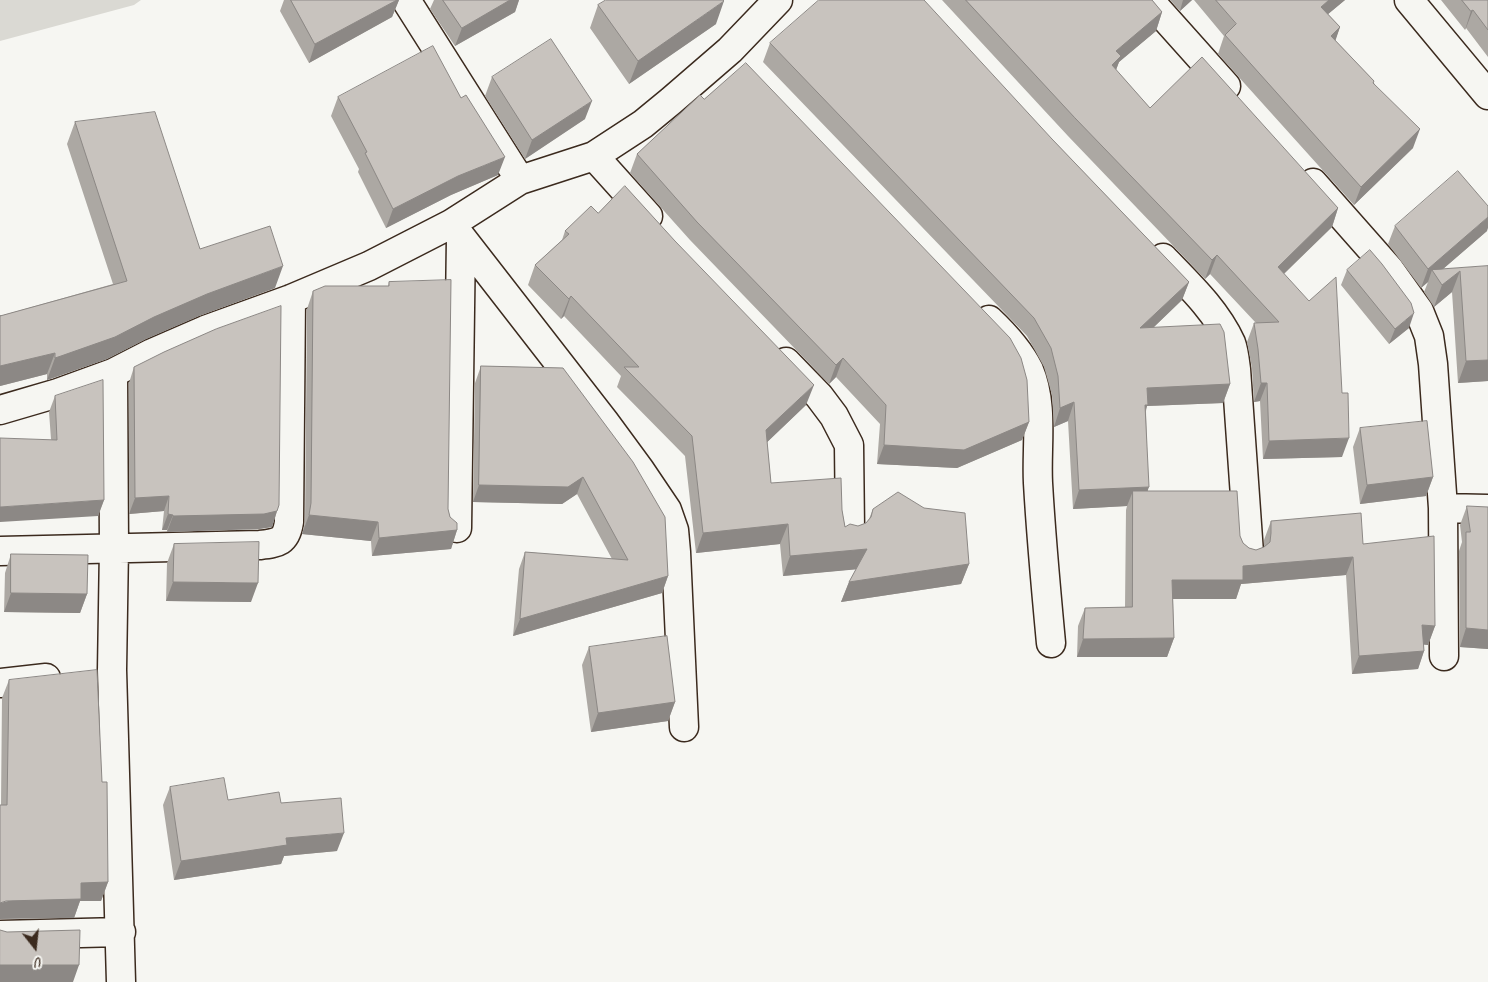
<!DOCTYPE html>
<style>
body{margin:0}
#map{position:relative;width:1488px;height:982px;overflow:hidden;background:#f6f6f2;font-family:Caveat,sans-serif}
canvas{display:block}
.north{position:absolute;left:10px;top:922px;width:50px;height:50px;-webkit-text-stroke:4px #f6f6f2;paint-order:stroke;rotate:164deg;font-size:14px;font-weight:700;line-height:20px;text-align:center;color:#3b2a1e}
.north::after{content:'';display:block;margin:auto;width:18px;height:22px;background:#3b2a1e;clip-path:polygon(50% 0,100% 100%,50% 72%,0 100%)}
</style>
<div id="map">
<canvas width="1488" height="982"></canvas>
<div class="north">U</div>
</div>
<script>
const ctx = document.querySelector('canvas').getContext('2d');
ctx.lineJoin = 'round';
function fillPath(path, color) { ctx.fillStyle = color; ctx.fill(path, 'evenodd'); }
function strokePath(path, color, width, dash) { ctx.strokeStyle = color; ctx.lineWidth = width; ctx.lineCap = dash ? 'butt' : 'round'; ctx.setLineDash(dash || []); ctx.stroke(path); }
fillPath(new Path2D(`
 M0 0H141L134 5 0 41Z`), '#dad9d3');
const street = new Path2D(`
 M406 0 520 180
 M1149 0 1226 86
 M1409 0 1488 95
 M594 156 648 216
 M1313 183 1389 269 1419 311 1429 336 1433 364 1443 508 1444 656
 M451 224 604 421 640 470 667 510 674 530 676 552 684 727
 M1163 258C1188 284 1216 310 1231 343 1234 351 1235 361 1236 369L1249 553
 M989 320C1005 335 1019 350 1029 370 1044 405 1036 447 1038 483 1041 536 1046 590 1051 643
 M786 362 819 396 834 416 849 445 850 530
 M113 373 114 547 112 670 121 982
 M0 410 58 393 113 373 152 353 205 330 291 299 369 266 451 224 520 180 594 156 643 124 671 101 730 50 778 0
 M1443 508 1488 509
 M457 528 461 237
 M0 551 260 545C278 543 286 542 289 522L291 299
 M0 683 46 678
 M0 935 121 932`);
strokePath(street, '#3b2a1e', 31);
strokePath(street, '#f6f6f2', 28);
fillPath(new Path2D(`
 M284 0H399L392 17 309 63 280 11Z
 M434 0H519L515 12 455 46 430 9Z
 M942 0H1152L1162 12 1156 31 1119 62 1116 70 1150 108 1338 208 1332 227 1284 274 1342 457 1263 459 1260 401 1254 402 1252 368 1247 342 1254 323H1256L1210 274 1205 279 1068 136Z
 M1170 0H1192L1180 11Z
 M1194 0H1345L1328 14 1340 27 1335 40 1374 81V83L1413 148 1354 205 1218 54 1224 36Z
 M1441 0H1488V57L1466 28 1465 30Z
 M598 5 716 24 629 84 590 28Z
 M770 43 1052 139 1189 282 1182 300 1154 327 1230 384 1223 403 1147 406 1146 411 1148 491 1240 536 1243 543 1249 548 1256 550 1264 547V540L1271 521 1363 544 1435 626 1428 645 1424 644V651L1418 669 1352 674 1346 575 1241 584 1236 599H1173L1174 638 1167 657H1077L1078 626 1085 608 1125 607 1126 510 1127 506 1073 509 1068 421 1054 427 1052 395 1044 367 1027 336 763 62Z
 M492 77 585 119 525 159 485 96Z
 M338 97 498 175 451 195 386 228 358 172 359 169 331 116Z
 M75 122 200 249 275 288 199 316 146 339 107 359 53 378 47 380V374L0 386V315V316L113 284 67 144Z
 M637 154 1029 422 1022 440 957 468 877 464 880 424 836 377 829 384 690 240 630 173Z
 M598 213 806 405 767 442 771 483 842 510 845 527 858 526 866 523 869 519 873 509 969 564 961 584 841 602 849 582 856 569 783 576 780 544 696 553 685 456 617 387 621 376 564 316 561 319 528 285 535 265 562 240 565 231Z
 M1395 226 1487 231 1443 269 1488 266V381L1458 383 1452 292 1434 307 1424 292 1428 282 1421 288 1388 244Z
 M1347 270 1409 328 1389 344 1341 285Z
 M389 282 448 509 450 517 457 530 451 549 372 556 371 541 302 534 305 522 307 309 313 291 388 286Z
 M481 366 563 368 668 576 662 593 513 636 519 569 525 552 612 559 577 494 562 504 473 502 475 383Z
 M134 367 277 511 272 527 259 529 167 532V530H162L164 511 129 514V383Z
 M55 396 104 500 98 516 51 439 49 412Z
 M1360 428 1433 477 1426 496 1360 504 1353 447Z
 M1467 506 1488 649 1460 647 1459 551 1462 542 1460 525Z
 M174 544 251 602 166 601 167 563Z
 M11 554 87 594 80 613 4 612 5 573Z
 M589 647 675 702 668 721 591 732 582 665Z
 M9 680 102 782 108 882 101 901H80L74 918 1 805 2 698Z
 M170 787 228 800 281 803 337 851 284 856 281 864 174 880 163 805Z`), '#aca8a3');
fillPath(new Path2D(`
 M397 0H399L392 17 309 63 315 44Z
 M510 0H519L515 12 455 46 462 28Z
 M1183 0H1192L1180 11Z
 M1329 0H1345L1315 25 1321 7Z
 M724 1 716 24 629 84 638 61Z
 M1473 10 1466 28 1465 30 1471 11Z
 M1162 12 1156 31 1119 62 1114 75 1105 83 1116 51Z
 M1340 27 1334 45 1331 36Z
 M592 101 585 119 525 159 532 140Z
 M1420 129 1413 148 1354 205 1361 187Z
 M505 157 498 175 451 195 386 228 393 209 458 176Z
 M1338 208 1332 227 1271 286 1278 267Z
 M1488 217V228L1487 231 1436 275 1432 270 1428 282 1421 288 1428 269Z
 M1217 255 1210 274 1205 279 1212 260Z
 M283 266 275 288 199 316 146 339 107 359 47 380 55 358 207 294Z
 M1460 271 1452 292 1434 307 1442 285Z
 M1189 282 1182 300 1133 347 1140 328Z
 M571 296 564 316 561 319 569 299Z
 M1414 313 1409 328 1389 344 1395 329Z
 M55 353 47 374 0 386V366Z
 M843 358 836 377 829 384 836 365Z
 M1488 360V381L1458 383 1466 361Z
 M1261 383H1267L1260 401 1254 402Z
 M1230 384 1223 403 1147 406 1141 424 1147 388Z
 M814 385 806 405 759 450 766 430Z
 M1074 402 1068 421 1054 427 1060 408Z
 M1029 422 1022 440 957 468 877 464 884 445Z
 M1349 438 1342 457 1263 459 1269 441Z
 M583 477 577 494 562 504 473 502 479 485Z
 M1433 477 1426 496 1360 504 1367 485Z
 M1149 487 1142 505 1133 491 1127 506 1073 509 1079 490Z
 M169 496 164 511 129 514 135 498Z
 M104 500 98 516 0 522V507Z
 M277 511 272 527 259 529 167 532 173 516Z
 M168 514 173 515 167 530H162Z
 M309 515 378 522 371 541 302 534Z
 M788 524 780 544 696 553 703 533Z
 M457 530 451 549 372 556 379 538Z
 M867 549 860 569 783 576 790 556Z
 M1353 557 1346 575 1241 584 1236 599H1165L1172 580 1243 566Z
 M969 564 961 584 841 602 849 582Z
 M668 576 662 593 513 636 520 619Z
 M173 582 258 583 251 602 166 601Z
 M11 593 87 594 80 613 4 612Z
 M1422 625 1435 626 1428 645 1415 644Z
 M1466 628 1488 630V649L1460 647Z
 M1174 638 1167 657H1077L1083 639Z
 M1424 651 1418 669 1352 674 1359 656Z
 M675 702 668 721 591 732 598 713Z
 M344 833 337 851 284 856 281 864 174 880 181 861 286 838Z
 M108 882 101 901H80L74 918 0 919V903L81 883Z
 M0 965H79L73 982H0Z`), '#8c8885');
const building = new Path2D(`
 M291 0H397L315 44Z
 M443 0H510L462 28Z
 M606 0H723L724 1 638 61 598 5Z
 M819 0H924L1052 139 1189 282 1140 328 1220 324 1224 332 1230 384 1147 388 1148 405H1145L1149 487 1079 490 1074 402 1060 408 1058 376 1051 348 1034 318 770 43Z
 M966 0H1152L1162 12 1116 51 1121 56 1112 65 1150 108 1202 57 1338 208 1278 267 1309 301 1336 277 1342 393H1348L1349 438 1269 441 1267 383H1261L1258 349 1254 323 1279 322 1217 255 1212 260 1075 118Z
 M1216 0H1329L1321 7 1340 27 1331 36 1374 81 1373 83 1420 129 1361 187 1225 35 1236 24Z
 M1462 0H1488V30L1473 10 1471 11Z
 M551 39 592 101 532 140 492 77Z
 M433 46 461 98 466 95 505 157 458 176 393 209 365 153 367 152 338 97Z
 M746 63 1010 338 1021 358 1027 380 1029 422 964 450 884 445 886 405 843 358 836 365 697 222 637 154 700 95 704 99Z
 M155 112 200 249 270 226 283 266 207 294 154 317 115 337 61 356 55 358V353L0 366V315V316L127 281 75 122Z
 M1458 171 1488 206V217L1428 269 1395 226Z
 M625 186 675 241 814 385 766 430 771 483 841 478 842 510 845 527 850 524 858 526 866 523 871 517 873 509 898 492 924 508 965 513 969 564 849 582 867 549 790 556 788 524 703 533 692 436 624 367H639L571 296 569 299 535 265 569 234 565 231 591 206 598 213Z
 M1370 250 1382 264 1411 303 1414 313 1395 329 1347 270Z
 M1488 266V360L1466 361 1460 271 1442 285 1432 270Z
 M451 280 448 509 450 517 457 523V530L379 538 378 522 309 515 311 503 313 291 325 286H389V282Z
 M281 306 279 505 277 511 264 514 173 516V515L168 514 169 496 135 498 134 367 164 352 216 329Z
 M481 366 563 368 633 462 665 517 668 576 520 619 525 552 628 560 583 477 568 487 479 485Z
 M103 380 104 500 0 507V438L57 440 55 396Z
 M1427 421 1433 477 1367 485 1360 428Z
 M1133 491H1237L1240 536 1243 543 1249 548 1256 550 1264 547 1270 542 1271 533V521L1361 513 1363 544 1434 536 1435 626 1422 625 1424 651 1359 656 1353 557 1243 566V580H1172L1174 638 1083 639 1085 608 1132 607Z
 M1467 506 1488 507V630L1466 628V532H1470Z
 M259 542 258 583 173 582 174 544Z
 M11 554 88 555 87 594 11 593Z
 M667 636 675 702 598 713 589 647Z
 M97 670 102 782H107L108 882 81 883V899L6 901 0 903V805H7L9 680Z
 M224 778 228 800 279 792 281 803 341 798 344 833 286 838 287 845 181 861 170 787Z
 M0 930 7 932 80 930 79 965H0Z`);
fillPath(building, '#c8c3be');
strokePath(building, '#8c8885', 1);
</script>
